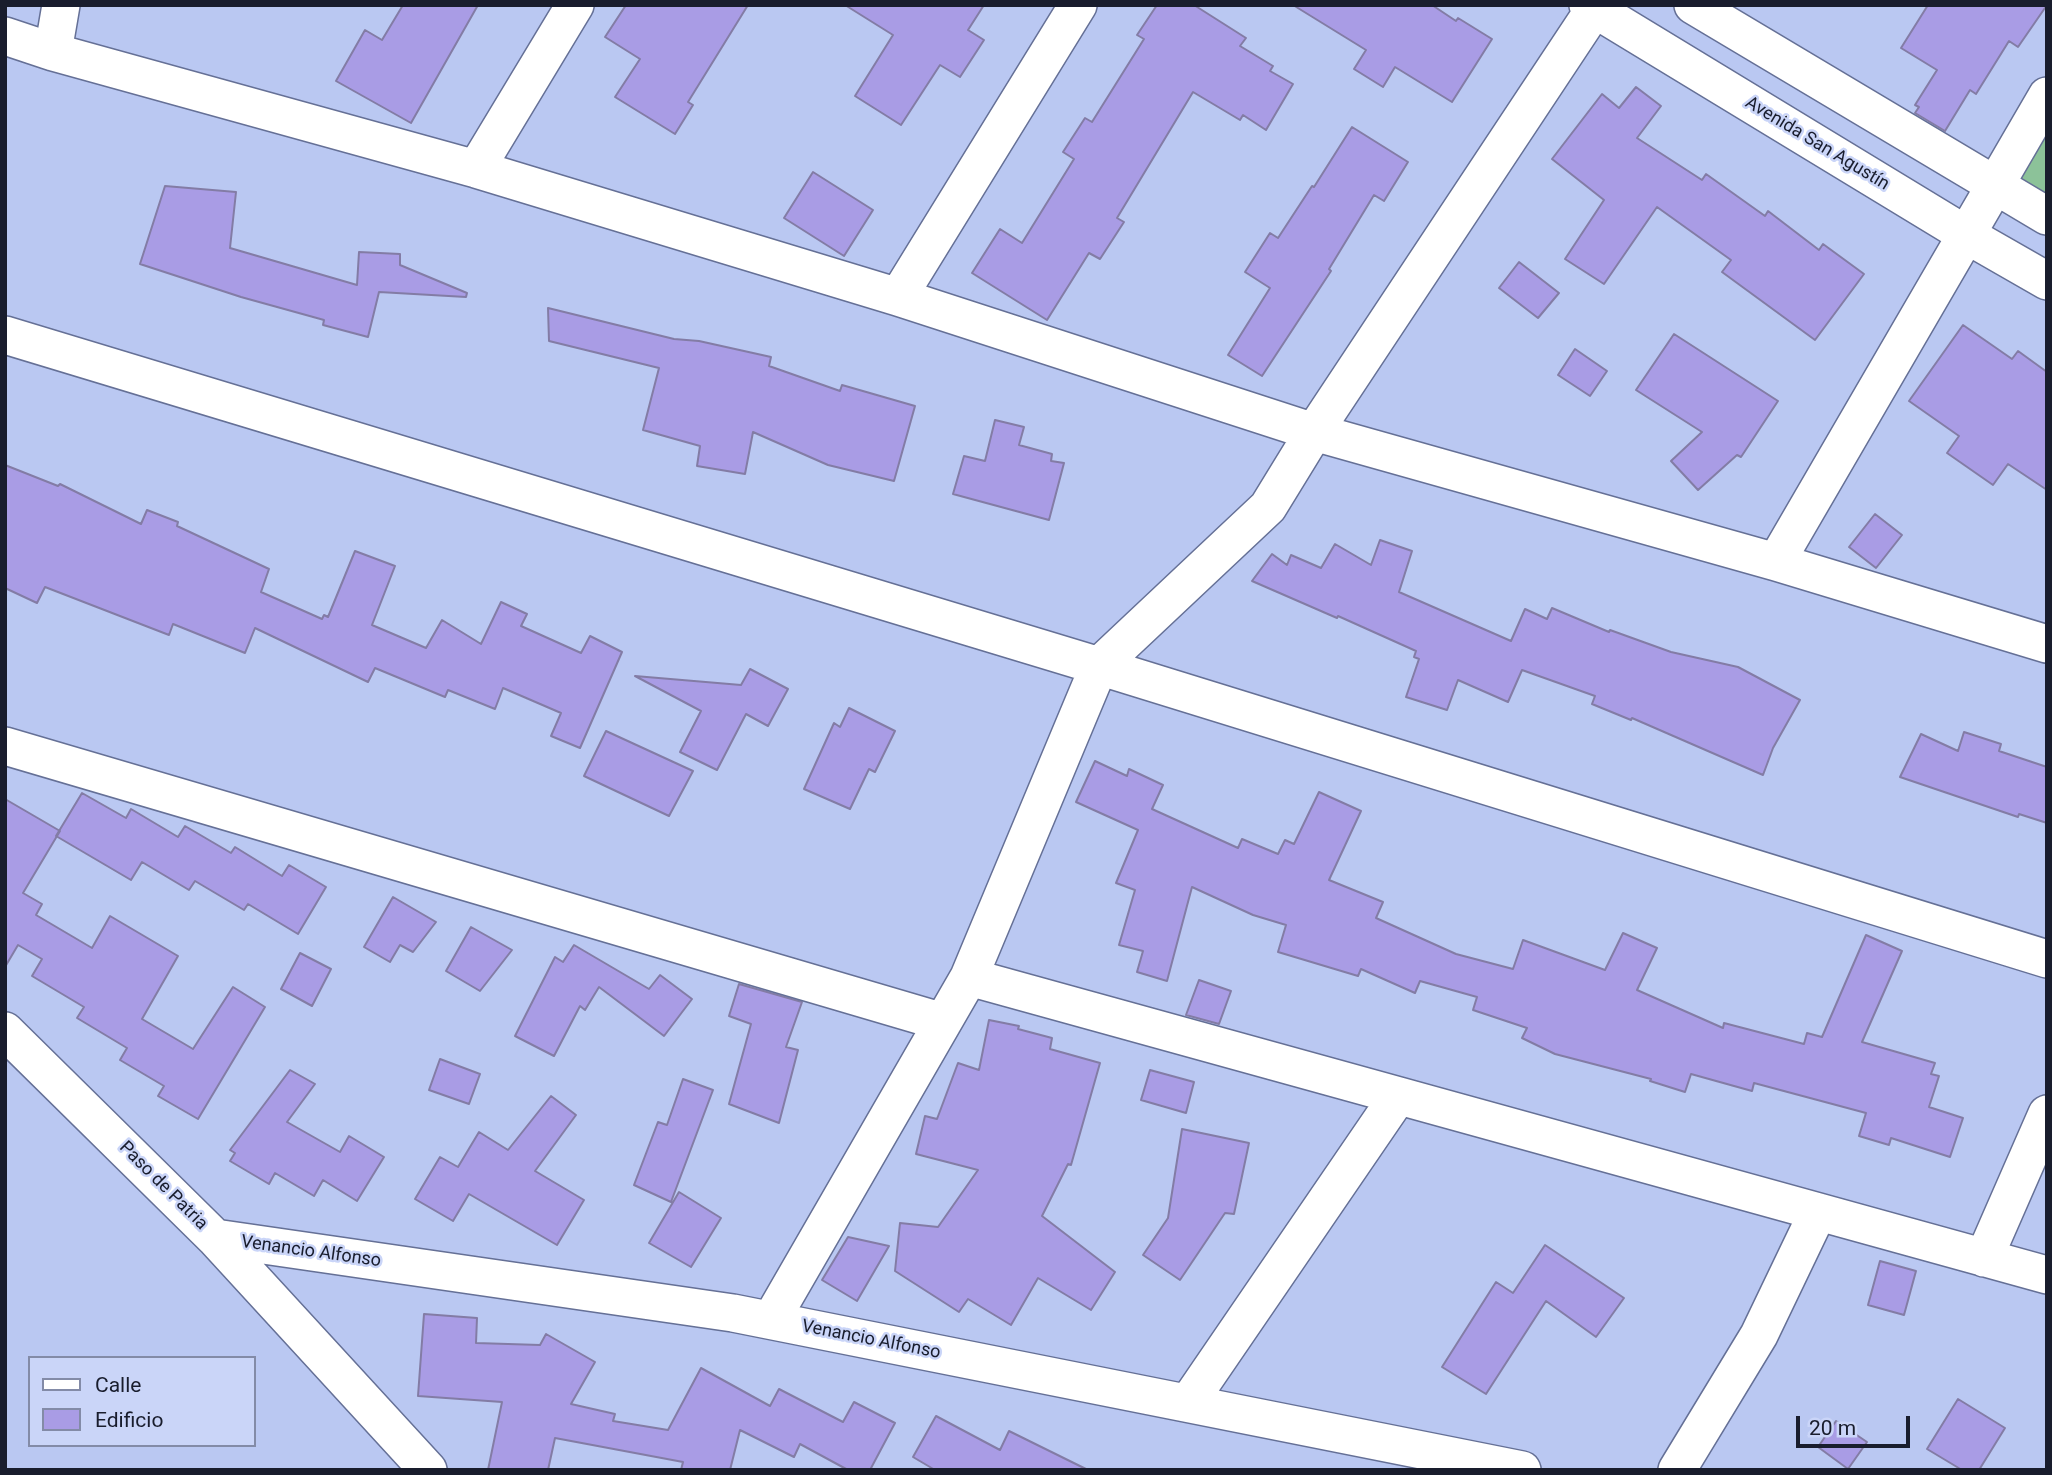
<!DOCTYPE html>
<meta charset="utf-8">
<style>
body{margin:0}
#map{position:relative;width:2052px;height:1475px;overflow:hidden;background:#bac8f2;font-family:Roboto,sans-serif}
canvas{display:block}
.frame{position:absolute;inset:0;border:7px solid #191d2d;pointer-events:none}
.legend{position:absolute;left:28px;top:1356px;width:228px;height:91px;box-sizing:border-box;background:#cad5f8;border:2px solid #838ba7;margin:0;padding:9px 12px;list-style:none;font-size:21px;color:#191d2d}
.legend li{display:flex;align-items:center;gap:14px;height:35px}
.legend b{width:35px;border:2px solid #838ba7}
.scale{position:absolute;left:1796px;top:1416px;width:114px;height:32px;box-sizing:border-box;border:4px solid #191d2d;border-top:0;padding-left:9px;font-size:21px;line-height:24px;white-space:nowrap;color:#191d2d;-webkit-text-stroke:5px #cad5f8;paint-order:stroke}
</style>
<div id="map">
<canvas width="2052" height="1475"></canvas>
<div class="frame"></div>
<ul class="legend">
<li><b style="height:9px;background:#fff"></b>Calle</li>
<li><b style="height:19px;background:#a99ce5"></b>Edificio</li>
</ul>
<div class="scale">20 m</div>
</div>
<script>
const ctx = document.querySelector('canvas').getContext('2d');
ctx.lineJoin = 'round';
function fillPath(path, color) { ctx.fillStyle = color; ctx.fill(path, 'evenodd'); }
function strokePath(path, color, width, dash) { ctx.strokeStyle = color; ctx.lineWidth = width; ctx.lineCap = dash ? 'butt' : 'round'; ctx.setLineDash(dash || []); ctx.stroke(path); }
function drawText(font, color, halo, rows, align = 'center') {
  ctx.font = font + ' Roboto,sans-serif'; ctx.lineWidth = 5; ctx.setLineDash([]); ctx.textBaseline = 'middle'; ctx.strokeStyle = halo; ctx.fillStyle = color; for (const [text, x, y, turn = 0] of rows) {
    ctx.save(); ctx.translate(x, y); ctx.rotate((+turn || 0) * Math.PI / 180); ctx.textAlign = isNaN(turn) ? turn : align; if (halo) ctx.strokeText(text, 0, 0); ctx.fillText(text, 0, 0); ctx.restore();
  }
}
fillPath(new Path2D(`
 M2047 129V213L2010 194Z`), '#8cc299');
const building = new Path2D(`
 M403 5H478L411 123 336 81 365 30 382 40Z
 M626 5H748L688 102 693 105 675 134 615 97 640 59 605 37Z
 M845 5H984L968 30 984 40 960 77 940 65 901 125 855 96 893 35Z
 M1157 5H1194L1246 38 1240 46 1273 66 1270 71 1293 84 1266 130 1243 115 1240 120 1193 92 1117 218 1124 222 1100 259 1089 253 1047 320 972 273 1000 229 1022 243 1074 159 1063 152 1085 118 1092 122 1144 39 1137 35Z
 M1293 5H1432L1456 21 1458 18 1492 39 1452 102 1395 67 1383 87 1354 69 1366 50Z
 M1928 5H2047L2018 47 2009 41 1976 94 1970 90 1945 131 1915 113 1919 107 1915 105 1937 70 1901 48Z
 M1636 87 1661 106 1637 138 1702 180 1706 174 1765 216 1768 211 1819 250 1823 244 1864 274 1815 340 1722 272 1731 260 1657 207 1604 284 1565 259 1604 200 1552 159 1602 94 1619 108Z
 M1352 127 1408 162 1384 201 1374 195 1329 269 1331 271 1262 376 1228 355 1270 288 1245 272 1270 233 1278 238 1312 186 1314 187Z
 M813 172 873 210 844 256 784 218Z
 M165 186 236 192 230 248 357 285 359 252 400 254V265L467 293 466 297 379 292 368 337 323 325 324 320 241 297 140 264Z
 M1519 262 1559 293 1538 318 1499 288Z
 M548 308 674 339 699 341 771 357 769 366 840 391 842 385 915 406 894 481 828 465 753 432 745 474 697 466 700 446 643 430 659 368 549 341Z
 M1963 325 2012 359 2018 351 2047 372V490L2008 464 1993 485 1947 453 1959 436 1909 401Z
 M1674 334 1778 401 1741 457 1737 455 1698 490 1671 461 1702 432 1636 390Z
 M1575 349 1607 371 1590 396 1558 375Z
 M995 420 1024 427 1019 445 1052 454 1051 461 1064 463 1049 520 953 494 964 456 985 461Z
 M5 465 58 486 60 484 141 524 147 510 178 522 177 526 269 569 261 592 322 619 324 615 328 617 355 551 395 566 372 625 426 648 442 620 481 644 501 602 527 614 521 626 581 653 590 636 622 652 580 748 551 736 561 713 503 688 495 709 448 690 445 697 375 668 368 682 255 628 245 653 173 624 169 635 45 587 37 603 5 588Z
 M1875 514 1902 535 1876 568 1849 547Z
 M1380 540 1412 551 1399 592 1511 641 1525 609 1547 619 1552 608 1609 632 1610 630 1671 652 1738 667 1800 700 1773 748 1763 775 1632 718 1631 720 1592 704 1595 696 1522 670 1508 702 1458 680 1447 710 1406 697 1419 659 1414 657 1416 651 1338 616 1337 618 1252 581 1272 554 1287 565 1291 555 1321 568 1335 544 1371 565Z
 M750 669 788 689 768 726 746 714 717 770 680 752 701 711 635 676 741 685Z
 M849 708 895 731 875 772 869 769 850 809 804 789 834 723 840 727Z
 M606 731 693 771 669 816 584 776Z
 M1964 732 2001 744 1999 751 2047 767V823L2019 814 2018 817 1900 777 1921 734 1958 751Z
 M1095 761 1127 776 1129 769 1163 785 1152 809 1238 848 1242 839 1278 854 1285 840 1294 844 1319 792 1361 811 1329 880 1383 902 1376 918 1456 954 1513 969 1523 940 1605 970 1623 933 1657 948 1637 990 1723 1028 1724 1023 1804 1044 1807 1033 1822 1037 1866 935 1902 951 1862 1042 1935 1063 1931 1074 1939 1076 1929 1107 1963 1118 1950 1157 1891 1138 1889 1145 1859 1136 1866 1113 1754 1083 1752 1091 1691 1074 1685 1092 1650 1081 1651 1079 1555 1054 1522 1038 1527 1028 1473 1010 1477 997 1420 981 1415 993 1361 969 1358 976 1278 952 1286 925 1253 915 1192 887 1167 981 1137 972 1143 951 1119 945 1135 890 1116 883 1138 830 1076 802Z
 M82 793 126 818 131 809 178 837 185 826 231 853 235 847 282 876 289 865 326 887 298 934 248 904 244 910 195 881 189 890 142 862 131 880 56 836Z
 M5 799 60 831 23 893 42 904 36 915 92 948 110 916 178 956 142 1019 193 1049 233 987 265 1007 198 1119 158 1096 164 1086 120 1060 127 1048 77 1018 84 1007 32 976 42 959 18 945 5 967Z
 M393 897 436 922 413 952 400 945 390 962 364 947Z
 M471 927 512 950 480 991 446 971Z
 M574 945 649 989 660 975 692 999 664 1036 599 987 585 1010 580 1006 554 1056 515 1036 555 957 563 962Z
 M300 953 331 969 312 1006 281 989Z
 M1199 980 1231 991 1219 1024 1186 1015Z
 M739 984 802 1002 786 1047 798 1050 779 1123 729 1104 751 1024 729 1016Z
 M989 1020 1019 1026 1018 1029 1052 1038 1050 1049 1100 1063 1071 1165 1068 1164 1042 1216 1115 1272 1091 1310 1038 1278 1011 1325 968 1299 959 1312 895 1271 900 1223 938 1227 978 1170 916 1154 925 1116 937 1119 958 1063 979 1070Z
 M440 1059 480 1074 469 1104 429 1090Z
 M290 1070 315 1084 287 1122 340 1152 349 1136 384 1157 357 1201 323 1180 314 1196 275 1173 269 1184 230 1161 235 1153 230 1150Z
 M1150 1070 1194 1082 1186 1113 1141 1100Z
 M683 1079 713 1090 671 1202 634 1185 658 1122 667 1125Z
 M551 1096 576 1115 535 1171 584 1200 557 1245 469 1194 453 1221 415 1199 440 1157 458 1167 479 1132 508 1150Z
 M1182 1129 1249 1143 1234 1214 1225 1213 1180 1280 1143 1255 1168 1218Z
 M679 1192 721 1218 691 1267 649 1243Z
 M848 1237 889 1246 857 1301 822 1280Z
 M1545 1245 1624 1298 1596 1337 1546 1301 1486 1394 1442 1367 1496 1282 1513 1293Z
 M1880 1261 1916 1271 1904 1315 1868 1305Z
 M424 1314 477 1318 476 1343 540 1345 546 1334 595 1362 571 1404 615 1414 613 1421 668 1430 701 1368 770 1406 779 1389 843 1422 854 1402 895 1423 870 1470H848L800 1444 794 1457 740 1430 730 1470H681L683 1462 555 1438 548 1470H488L502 1402 418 1396Z
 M1958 1399 2005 1428 1979 1470H1962L1927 1449Z
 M936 1416 1000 1450 1009 1431 1088 1470H935L913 1457Z
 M1836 1421 1867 1442 1848 1469 1818 1447Z`);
fillPath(building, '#a99ce5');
strokePath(building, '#837ca5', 2);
const street = new Path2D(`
 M1588 5 1965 234 2047 281
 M1693 5 2047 216
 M5 36 53 52 476 169 898 297 1314 432 1776 562 2047 644
 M53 52 61 5
 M476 169 575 5
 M898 297 1078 5
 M5 335 1099 666 2047 959
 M1776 562 2047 96
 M5 746 943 1022
 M969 977 2047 1275
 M5 1031 215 1238 428 1470
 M215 1238 733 1313 1522 1470
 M1984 1258 2047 1114
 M771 1320 969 977 1099 666 1268 507 1314 432 1597 5
 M1188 1403 1398 1096
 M1677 1470 1759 1335 1818 1212`);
strokePath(street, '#657096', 40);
strokePath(street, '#fff', 37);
drawText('18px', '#191d2d', '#cad5f8', [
 ["Avenida San Agustín",1817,144,31],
 ["Paso de Patria",163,1186,45],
 ["Venancio Alfonso",311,1252,8],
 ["Venancio Alfonso",871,1340,11]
]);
</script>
